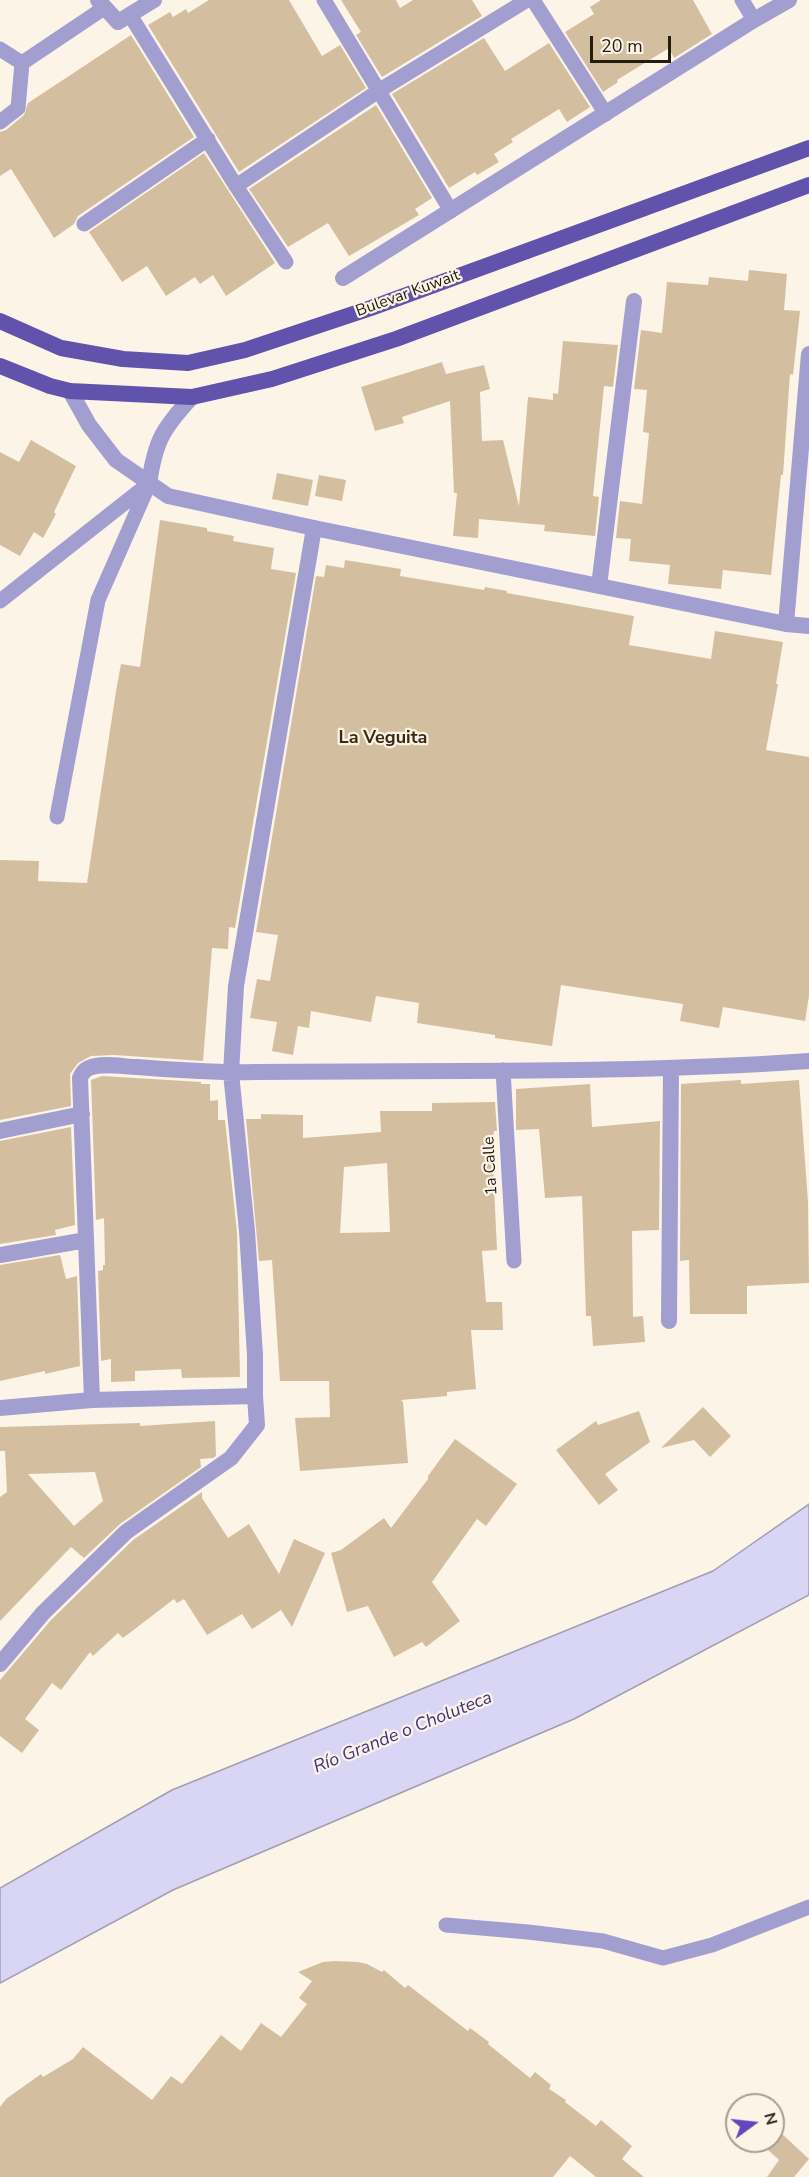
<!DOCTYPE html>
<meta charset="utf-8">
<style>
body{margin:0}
#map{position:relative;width:809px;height:2177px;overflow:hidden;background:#fcf4e7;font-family:"Nunito Sans",sans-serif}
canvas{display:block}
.north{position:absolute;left:725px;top:2093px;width:60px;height:60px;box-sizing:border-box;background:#fcf4e7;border:2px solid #a59e91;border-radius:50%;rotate:75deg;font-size:16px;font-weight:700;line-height:24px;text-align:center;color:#231c10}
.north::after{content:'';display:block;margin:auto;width:21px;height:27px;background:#6247c0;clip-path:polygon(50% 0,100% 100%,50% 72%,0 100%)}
.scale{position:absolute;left:590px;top:36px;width:81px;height:27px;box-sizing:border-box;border:3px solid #231c10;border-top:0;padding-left:8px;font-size:18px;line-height:21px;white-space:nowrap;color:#231c10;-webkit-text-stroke:4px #fcf4e7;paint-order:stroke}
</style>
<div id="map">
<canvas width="809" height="2177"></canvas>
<div class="north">N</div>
<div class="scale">20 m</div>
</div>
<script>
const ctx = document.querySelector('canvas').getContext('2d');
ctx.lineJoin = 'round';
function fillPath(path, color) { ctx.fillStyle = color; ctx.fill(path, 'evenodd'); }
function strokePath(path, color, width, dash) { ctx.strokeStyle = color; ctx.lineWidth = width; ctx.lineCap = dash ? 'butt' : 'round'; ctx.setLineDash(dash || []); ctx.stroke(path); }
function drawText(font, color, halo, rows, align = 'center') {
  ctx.font = font + ' "Nunito Sans",sans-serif'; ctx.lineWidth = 4.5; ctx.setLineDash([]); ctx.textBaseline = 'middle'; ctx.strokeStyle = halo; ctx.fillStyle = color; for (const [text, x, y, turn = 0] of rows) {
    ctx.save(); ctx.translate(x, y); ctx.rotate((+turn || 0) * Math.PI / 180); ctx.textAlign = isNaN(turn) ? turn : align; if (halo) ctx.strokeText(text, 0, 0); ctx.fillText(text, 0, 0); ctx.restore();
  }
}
const water = new Path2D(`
 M809 1504V1595L574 1719 173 1890 0 1983V1888L172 1790 713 1571Z`);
fillPath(water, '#d8d6f4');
strokePath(water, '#a29eb0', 1.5);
fillPath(new Path2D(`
 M209 0H289L322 56 340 45 366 88 239 172 148 25 170 12 173 17 186 9 188 13Z
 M341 0H396L400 8 413 0H472L482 16 382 77 356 35 361 32Z
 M601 0H693L712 34 674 58 669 48 617 80 618 82 603 92 565 32 594 14 590 7Z
 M131 35 194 137 78 216 74 224 54 238 11 169 0 176V132L6 130 24 115 28 103Z
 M484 38 505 71 549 43 590 107 567 122 559 109 511 139 513 142 494 154 499 162 477 175 475 172 449 188 392 94Z
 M376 105 432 198 415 209 419 215 349 256 328 223 288 247 249 189Z
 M204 153 275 263 226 296 213 275 200 284 195 277 166 296 147 266 122 282 89 232Z
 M749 270 787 274 784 310 800 311 793 375 790 374 783 475H781L771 575 723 570 721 589 668 584 670 565 629 561 631 539 616 538 620 501 642 504 649 433 643 432 647 390 634 389 641 330 662 333 667 282 708 285 709 277 748 281Z
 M563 341 618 345 613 387 604 386 593 496 599 497 595 536 544 531 545 525 479 519 478 538 453 536 457 493H454L450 401 402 417 404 423 375 431 361 387 442 362 446 374 484 365 490 389 480 392 482 441 503 440 519 506 528 397 553 400V393L558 394Z
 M31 440 76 466 54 512 56 514 43 538 34 532 20 556 0 545V452L19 462Z
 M277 473 313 480 308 506 272 499Z
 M319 475 346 480 342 501 315 496Z
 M160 520 207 528V531L234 536 233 541 274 548 271 569 296 573 235 928 229 927 228 949 212 948 203 1061 114 1055 91 1056 78 1063 70 1074 71 1106 0 1120V860L39 861 38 881 87 883 116 691 121 664 140 667Z
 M345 560 401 569 400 576 484 590 485 587 507 591V593L634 616 629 645 711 659 715 631 783 642 776 684H778L766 750 809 757V996L805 1021 723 1007 719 1028 680 1021 683 1004 561 985 552 1046 495 1038V1035L417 1023 419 1003 376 996 371 1022 311 1011 309 1028 298 1026 293 1055 272 1051 277 1022 250 1018 257 979 270 981 278 935 256 932 316 576 324 577 326 565 344 568Z
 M102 1076 201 1082V1084H210V1101L218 1100V1120H225L237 1232 240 1377 182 1378 181 1369 135 1371V1381L111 1382V1359L101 1361 98 1271 103 1270V1265H105L104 1218 96 1220 91 1080Z
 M741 1080V1084L799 1080 808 1202 809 1283 747 1286V1314H690L689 1260 680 1261 681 1084Z
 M590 1084 592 1127 660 1121 659 1230 632 1231 633 1317 643 1316 645 1342 593 1346 591 1316H586L582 1196 545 1198 539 1129 516 1130V1089Z
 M495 1102 497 1131H494L492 1144 497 1250 482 1251 486 1302H502L503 1330H471L476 1389 447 1392V1396L401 1400 403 1402 408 1463 300 1471 295 1418 330 1417 329 1381H280L272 1260 259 1261 246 1119H261V1114L303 1115V1138L381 1132 380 1111H432V1103ZM387 1163 390 1232 340 1233 344 1167Z
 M71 1127 75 1225 55 1230 56 1235 0 1244V1141Z
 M60 1255 66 1279 77 1276 80 1366 45 1374V1371L0 1381V1265Z
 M703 1407 731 1436 710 1457 694 1440 661 1448Z
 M639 1411 650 1442 605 1474 618 1490 599 1505 556 1450 596 1421 598 1425Z
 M215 1421 216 1456 213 1458 200 1459 201 1467 120 1524 84 1558 71 1547 0 1621V1497L7 1492 5 1451H0V1427L140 1423V1426ZM95 1472 103 1501 74 1526 28 1474Z
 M455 1439 517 1484 486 1526 477 1519 432 1582 460 1621 426 1647 422 1642 394 1657 368 1606 347 1612 331 1553 341 1550 384 1518 391 1528 428 1479V1476Z
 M202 1492V1498L228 1538 249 1524 279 1574 294 1539 325 1553 292 1627 281 1610 252 1629 242 1614 207 1635 184 1599 177 1603 174 1599 123 1638 118 1633 93 1656 90 1652 61 1690 52 1683 25 1719 39 1730 22 1753 0 1736V1680L51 1620 133 1540Z
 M335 1961 358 1962 367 1964 382 1972 384 1970 405 1988 408 1985 468 2031 470 2028 489 2042 488 2044 530 2078 535 2072 551 2085 549 2089 566 2100 565 2102 596 2126 601 2120 632 2146 622 2159 644 2177H596L570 2156 553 2177H0V2107L6 2099 41 2074 43 2077 73 2059 83 2047 152 2100 171 2076 182 2084 221 2035 241 2051 261 2023 281 2037 307 2004 299 1998 312 1981 298 1972 323 1962Z
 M781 2133 809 2159 794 2177H767L779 2160 767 2149Z`), '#d3bfa0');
strokePath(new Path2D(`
 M324 0 451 211
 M533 0 606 114
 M742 0 754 20
 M130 15 236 186 286 262
 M0 49 22 63
 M0 122 18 108 22 63 104 8
 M236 186 380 90 527 0
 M84 224 208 139
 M0 601 146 486
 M57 817 98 600 149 484
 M503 1070 514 1261
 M446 1925 528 1932 603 1941 663 1958 712 1945 809 1907`), '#a29ed0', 15);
strokePath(new Path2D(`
 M98 0 118 22 154 0
 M343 278 754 20 789 0
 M70 391 89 425 116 460 168 496 314 528 786 624 809 626
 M149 484C155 441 163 428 192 397
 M599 586 634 301
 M786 624 809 354
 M0 1131 82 1114
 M0 1255 86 1240
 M669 1321 671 1069
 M92 1400 80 1078C82 1073 84 1070 89 1068 103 1062 124 1067 138 1067 178 1070 217 1073 256 1072 441 1070 625 1074 809 1061
 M0 1408 92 1400 255 1396V1355L247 1231 231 1073 236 986 314 528
 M0 1664 43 1613 126 1532 231 1458 257 1425 255 1396`), '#a29ed0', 16);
strokePath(new Path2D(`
 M0 321 61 348 123 359 188 363 245 350 371 308 809 148
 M0 366 50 386 70 391 192 397 272 379 396 339 809 185`), '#6152ab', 16);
drawText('16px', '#231c10', '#fcf4e7', [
 ["Bulevar Kuwait",408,294,-20],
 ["1a Calle",491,1166,-93]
]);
drawText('bold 18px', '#3a2a0f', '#fcf4e7', [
 ["La Veguita",383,739]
]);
drawText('italic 18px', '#423182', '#fcf4e7', [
 ["Río Grande o Choluteca",403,1733,-22]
]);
</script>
